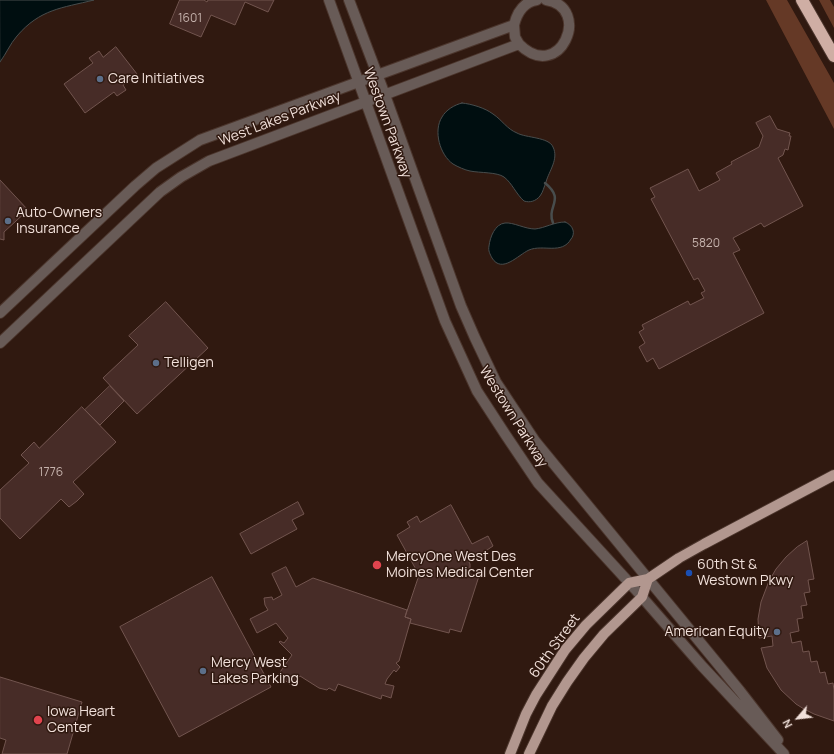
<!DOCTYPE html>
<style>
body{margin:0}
#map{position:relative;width:834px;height:754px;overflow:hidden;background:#301910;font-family:Manrope,sans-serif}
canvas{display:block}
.north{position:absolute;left:778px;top:698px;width:40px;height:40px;-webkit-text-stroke:3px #301910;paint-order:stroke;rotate:242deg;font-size:11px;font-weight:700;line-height:16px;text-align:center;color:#f1e0da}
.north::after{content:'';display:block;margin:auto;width:14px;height:18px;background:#f1e0da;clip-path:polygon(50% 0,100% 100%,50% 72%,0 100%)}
</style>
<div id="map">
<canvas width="834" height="754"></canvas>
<div class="north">N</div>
</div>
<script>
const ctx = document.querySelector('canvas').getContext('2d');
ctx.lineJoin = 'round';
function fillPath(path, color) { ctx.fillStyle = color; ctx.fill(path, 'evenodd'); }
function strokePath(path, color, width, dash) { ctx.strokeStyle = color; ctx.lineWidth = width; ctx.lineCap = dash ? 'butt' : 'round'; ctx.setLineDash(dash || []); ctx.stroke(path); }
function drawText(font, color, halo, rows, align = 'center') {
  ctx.font = font + ' Manrope,sans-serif'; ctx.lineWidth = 3; ctx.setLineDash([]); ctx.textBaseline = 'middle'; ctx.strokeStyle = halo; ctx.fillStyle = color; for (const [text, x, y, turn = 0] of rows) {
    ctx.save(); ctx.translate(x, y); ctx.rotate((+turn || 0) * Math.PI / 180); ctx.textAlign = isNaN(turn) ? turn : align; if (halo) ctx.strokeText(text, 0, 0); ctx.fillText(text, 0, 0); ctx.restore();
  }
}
fillPath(new Path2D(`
 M766 0H787L834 83V129Z
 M819 0H830L834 7V28Z`), '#653926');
const water = new Path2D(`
 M0 0H94C62 8 40 9 17 36 10 44 6 54 0 62Z
 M462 103C472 104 485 108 493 114 502 120 507 129 517 133 526 138 549 137 553 147 559 159 549 171 546 182 544 187 543 192 540 196 536 201 530 203 524 201 516 194 512 183 504 177 497 172 480 173 470 171 465 170 458 167 453 164 440 155 433 131 442 117 446 110 454 105 462 103Z
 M565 222C568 223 572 226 573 230 574 233 573 237 571 239 562 255 543 244 529 250 518 255 502 274 492 258 490 254 488 251 489 246 490 237 495 224 505 223 513 222 525 229 535 229 545 228 554 222 565 222Z`);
fillPath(water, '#000e10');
strokePath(water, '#484d4d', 1);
strokePath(new Path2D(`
 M545 183C566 200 546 206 553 223`), '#484d4d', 2.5);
const building = new Path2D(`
 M180 0H204L207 2 208 0H274L268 12 245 2 235 25 211 15 201 37 170 24Z
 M116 47 137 74 123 85 126 90 117 96 114 92 85 113 64 84 93 63 89 58 99 51 103 57Z
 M770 116 777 129 790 133 789 136H791L788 150 785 149 783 155 778 158 803 206 764 227 761 223 733 238 740 250 733 253 764 313 659 369 653 358 647 362 639 347 645 343 639 332 644 329 642 325 688 301 690 305 704 298 701 293 705 291 698 278 694 280 651 199 655 197 650 188 688 169 699 191 720 180 716 173 732 164 731 162 759 147 763 136 756 123Z
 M0 180 28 210 4 232V240L0 239Z
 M166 302 208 348 137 414 103 378 138 345 129 336Z
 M110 386 124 401 100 425 85 410Z
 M82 407 116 442 73 482 84 494 77 501 69 507 61 499 20 539 0 518V490L29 463 21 455 34 442 39 448Z
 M298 502 304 514 292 520 297 529 251 554 240 534Z
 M451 505 472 544 488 536 493 546 469 562 470 564V574L479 576 461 632 450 629 449 633 410 623 411 619 405 617 419 575 397 535 410 527 407 522 417 516 420 522Z
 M807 541 814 579 808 580 810 592 804 593 807 605 801 606 803 618 797 619 799 631 790 633 792 643 801 641 803 652 809 651 811 662 817 661 820 673 825 672 828 684 833 683 834 690V721L814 714 804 709 796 704 781 690 767 668 761 648 773 646 772 636 759 638 758 619 761 602 769 581 776 569 786 557 797 547Z
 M286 567 296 587 313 578 407 610 405 617 411 619 399 661 396 663 400 667 396 672 394 670 387 679 385 684 394 686 391 698 382 695 381 699 338 684 335 691 329 688 327 690 319 688 300 676 291 685 278 675 292 655 279 642 280 641 284 643 288 638 276 623 257 633 250 619 268 610 265 605 264 598 272 597 273 600 282 595 272 574Z
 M212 577 271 687 179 737 120 627Z
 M0 677 82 702 67 754H2L6 740 0 738Z`);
fillPath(building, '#472c27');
strokePath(building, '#72554f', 1);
const minor = new Path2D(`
 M329 0 445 321 477 391 505 434 538 483 635 589 702 666 784 754
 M349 0 385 95 461 306 475 338 496 382 535 441 740 691 778 740
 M514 25 515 37 519 44
 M0 313 135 186 156 168 200 140 514 25C517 13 523 2 537 0
 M0 343 160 192 181 177 209 161 519 44C560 85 593 7 546 0`);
const major = new Path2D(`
 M510 754 526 714 536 695 565 650 586 625 629 583 648 579 679 558 704 544 834 475
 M529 754 552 706 567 682 584 658 604 634 642 597 648 579`);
const highway = new Path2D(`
 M802 0 834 56`);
strokePath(minor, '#4b352c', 12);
strokePath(major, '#4b352c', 12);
strokePath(highway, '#4b352c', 14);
strokePath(minor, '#685b57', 10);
strokePath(major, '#b2978f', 10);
strokePath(highway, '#cfaea4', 12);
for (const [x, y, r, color] of [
 [100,79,4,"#5c6f8a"],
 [8,221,4,"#5c6f8a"],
 [156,363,4,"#5c6f8a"],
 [377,565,5,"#e0444e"],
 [689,573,4,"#1a4fb4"],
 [777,632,4,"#5c6f8a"],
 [203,671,4,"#5c6f8a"],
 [38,720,5,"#e0444e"]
]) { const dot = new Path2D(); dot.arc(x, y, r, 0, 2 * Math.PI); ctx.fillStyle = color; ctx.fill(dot); strokePath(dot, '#301910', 1.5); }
drawText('12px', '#c6b3ad', null, [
 ["1601",190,19],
 ["5820",706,244],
 ["1776",51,473]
]);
drawText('14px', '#f1e0da', '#301910', [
 ["Care Initiatives",108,79],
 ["Auto-Owners",16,213],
 ["Insurance",16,229],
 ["Telligen",164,363],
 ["MercyOne West Des",386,557],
 ["Moines Medical Center",386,573],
 ["60th St &",697,565],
 ["Westown Pkwy",697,581],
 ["American Equity",769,632,"right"],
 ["Mercy West",211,663],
 ["Lakes Parking",211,679],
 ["Iowa Heart",47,712],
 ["Center",47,728]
], 'left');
drawText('14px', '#f1e0da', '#301910', [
 ["West Lakes Parkway",280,119,-21],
 ["Westown Parkway",387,123,70],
 ["Westown Parkway",513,417,58],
 ["60th Street",555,646,-54]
]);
</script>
